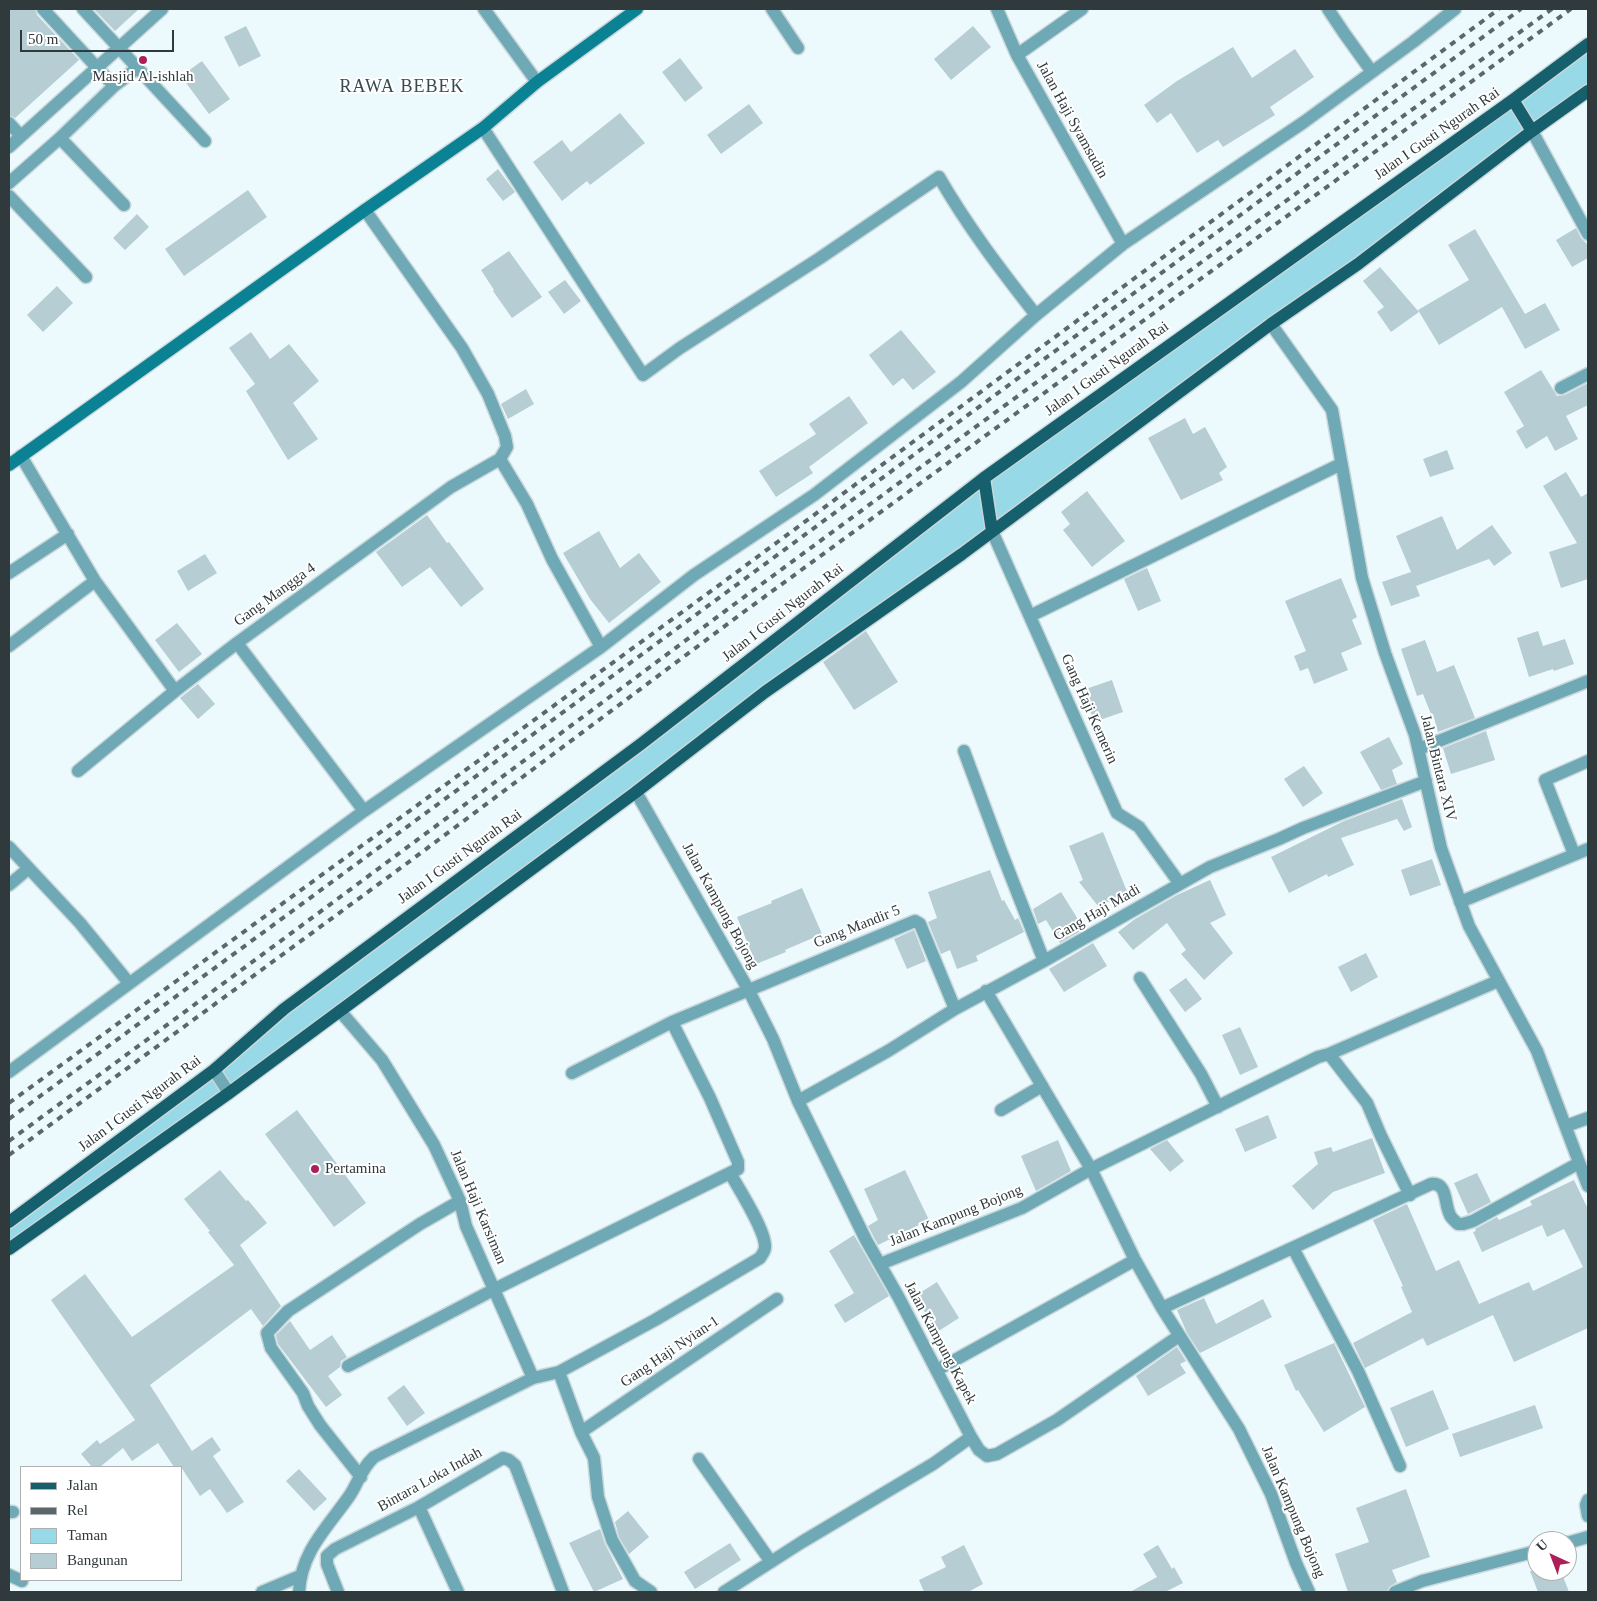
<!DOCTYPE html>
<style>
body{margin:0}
#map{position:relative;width:1597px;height:1601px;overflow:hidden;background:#ecfafd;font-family:Georgia,serif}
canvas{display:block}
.frame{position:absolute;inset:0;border:10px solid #303a3c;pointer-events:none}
.legend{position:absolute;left:20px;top:1466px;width:162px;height:115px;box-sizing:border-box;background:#fff;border:1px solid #acb0b1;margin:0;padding:6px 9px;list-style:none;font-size:15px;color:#303a3c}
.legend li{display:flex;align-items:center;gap:10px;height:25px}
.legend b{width:25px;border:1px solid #acb0b1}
.north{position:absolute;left:1527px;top:1531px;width:50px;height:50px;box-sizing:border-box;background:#fff;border:1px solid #acb0b1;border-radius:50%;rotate:317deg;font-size:14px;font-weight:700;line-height:20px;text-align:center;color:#303a3c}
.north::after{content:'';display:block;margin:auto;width:18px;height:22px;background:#ad1f59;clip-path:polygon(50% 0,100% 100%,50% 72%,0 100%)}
.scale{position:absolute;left:20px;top:30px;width:154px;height:22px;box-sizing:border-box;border:2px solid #303a3c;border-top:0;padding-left:6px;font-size:15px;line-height:18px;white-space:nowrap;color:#303a3c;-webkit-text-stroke:4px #fff;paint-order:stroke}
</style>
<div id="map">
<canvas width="1597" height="1601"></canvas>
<div class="frame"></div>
<ul class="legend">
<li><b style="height:6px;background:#16606d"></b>Jalan</li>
<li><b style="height:6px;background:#5c6769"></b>Rel</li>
<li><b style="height:14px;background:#97d9e7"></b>Taman</li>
<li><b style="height:14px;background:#b6cdd3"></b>Bangunan</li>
</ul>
<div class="north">U</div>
<div class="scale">50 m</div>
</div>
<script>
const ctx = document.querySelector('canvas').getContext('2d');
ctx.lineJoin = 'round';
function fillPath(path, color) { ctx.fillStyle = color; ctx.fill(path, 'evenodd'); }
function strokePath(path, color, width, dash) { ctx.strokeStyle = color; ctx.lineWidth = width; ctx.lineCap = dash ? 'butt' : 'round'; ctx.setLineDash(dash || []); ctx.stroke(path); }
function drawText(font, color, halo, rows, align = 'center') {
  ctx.font = font + ' Georgia,serif'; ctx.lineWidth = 4; ctx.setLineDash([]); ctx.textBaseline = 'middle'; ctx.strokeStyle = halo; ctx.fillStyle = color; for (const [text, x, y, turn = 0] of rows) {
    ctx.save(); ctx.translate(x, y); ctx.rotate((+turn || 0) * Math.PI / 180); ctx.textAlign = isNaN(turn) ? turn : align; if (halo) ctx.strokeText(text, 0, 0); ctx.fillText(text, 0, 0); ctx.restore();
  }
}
fillPath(new Path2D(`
 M1588 44V91L9 1249V1222L984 478Z`), '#97d9e7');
fillPath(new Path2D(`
 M9 9H35L37 15 79 60 15 118 9 115Z
 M94 9H139L115 31Z
 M246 26 261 56 239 67 224 37Z
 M973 26 991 47 951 80 934 59Z
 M1233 47 1252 78 1295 49 1314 77 1270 107 1275 115 1223 147 1218 140 1197 153 1171 113 1157 123 1144 105 1177 81Z
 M680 58 703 88 685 102 662 72Z
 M202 61 230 99 209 114 181 76Z
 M749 104 763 123 721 154 707 135Z
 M620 113 645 143 590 185 587 181 562 201 533 162 562 140 571 152Z
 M498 169 515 192 503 201 486 179Z
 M248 190 267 217 184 276 165 249Z
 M137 214 149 227 125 250 113 238Z
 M1576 228 1581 238 1588 245V258L1572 267 1556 240Z
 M1475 229 1525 314 1545 303 1560 330 1525 349 1502 307 1439 345 1418 310 1469 280 1448 245Z
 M509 251 542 297 512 318 493 291 494 290 481 270Z
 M1380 267 1419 312 1391 332 1377 312 1384 307 1363 281Z
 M565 280 581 301 564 314 548 292Z
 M57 286 73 303 43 332 27 315Z
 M901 330 936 372 913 390 903 378 893 386 869 355Z
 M251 332 270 359 289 344 319 381 293 403 318 439 288 460 246 391 255 384 229 348Z
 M1541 370 1557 396 1565 395 1588 383V405L1566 416 1578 439 1555 451 1547 436 1526 449 1516 431 1524 426 1504 392Z
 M526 389 534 404 508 419 501 404Z
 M849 396 868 423 809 467 813 473 776 497 759 471 816 434 809 424Z
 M1185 418 1193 434 1205 427 1227 467 1219 473 1223 480 1181 500 1148 438Z
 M1447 450 1454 469 1430 477 1423 459Z
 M1566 472 1581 497 1588 493V579L1561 588 1549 552 1577 543 1543 486Z
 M1087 491 1125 541 1092 567 1063 530 1070 524 1061 512Z
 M427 515 447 543 449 542 484 589 461 607 430 567 402 587 376 552Z
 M1442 516 1457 550 1492 525 1512 553 1494 566 1489 559 1416 586 1420 596 1391 606 1382 582 1411 572 1396 536Z
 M599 531 620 568 639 553 661 582 609 623 590 599 563 553Z
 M205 554 217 573 188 591 177 571Z
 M1147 568 1161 601 1138 611 1124 579Z
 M1341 578 1357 617 1352 620 1362 644 1341 653 1348 670 1314 684 1308 668 1300 671 1294 656 1306 651 1285 601Z
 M177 623 202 654 179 672 155 640Z
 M866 631 898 682 854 710 823 662Z
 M1538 631 1543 646 1565 639 1574 664 1554 671 1553 669 1529 677 1517 638Z
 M1425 640 1437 672 1454 665 1475 718 1438 732 1433 714H1431L1423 694 1417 696 1401 649Z
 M1112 680 1123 712 1094 722 1083 690Z
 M198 684 215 704 198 719 180 698Z
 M1486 731 1495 760 1451 774 1443 748Z
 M1389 737 1403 764 1392 770 1397 784 1381 790 1360 752Z
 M1304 766 1323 793 1303 807 1284 779Z
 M1402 799 1412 827 1404 831 1397 819 1341 838 1354 865 1328 877 1327 874 1289 893 1271 857 1344 821Z
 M1103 832 1128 894 1098 906 1079 882 1083 880 1069 846Z
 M1432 859 1441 885 1410 896 1401 870Z
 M990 870 1002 901 1004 900 1015 920 1018 918 1024 932 976 956 978 961 957 969 950 950 941 954 928 922 937 918 928 892Z
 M1210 880 1226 915 1210 923 1233 953 1204 980 1181 954 1186 950 1167 923 1133 950 1118 932 1135 919 1177 895Z
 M802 888 822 934 785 950 786 952 756 964 737 917 772 903 771 901Z
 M1061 892 1084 929 1060 943 1046 920 1038 924 1033 909Z
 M914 930 926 961 907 969 894 939Z
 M1093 943 1107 966 1064 992 1049 969Z
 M1366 953 1378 977 1351 992 1338 967Z
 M1186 978 1202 999 1185 1012 1169 990Z
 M1240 1027 1258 1067 1240 1075 1222 1035Z
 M297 1110 366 1203 334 1227 265 1134Z
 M1268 1115 1277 1138 1245 1152 1235 1129Z
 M1372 1138 1385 1173 1333 1192 1313 1210 1292 1186 1318 1164 1314 1152 1331 1147 1333 1152Z
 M1058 1140 1071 1171 1036 1191 1021 1156Z
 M1167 1140 1184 1161 1170 1172 1150 1149Z
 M220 1170 246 1201 248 1200 267 1223 240 1245 281 1306 263 1326 251 1309 150 1385 192 1451 212 1437 221 1450 213 1456 244 1502 227 1513 210 1489 200 1496 181 1467H174L158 1443 132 1461 123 1448 100 1467H92L81 1454 97 1440 100 1444 135 1420 51 1300 85 1274 132 1337 234 1265 208 1232 210 1231 184 1199Z
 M905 1170 929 1220 878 1245 868 1226 878 1220 864 1189Z
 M1477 1173 1491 1202 1468 1214 1454 1183Z
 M1574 1180 1588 1209V1328L1514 1362 1493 1315 1427 1346 1423 1338 1365 1368 1353 1343 1412 1312 1401 1287 1403 1286 1373 1220 1407 1204 1436 1271 1459 1260 1479 1304 1529 1282 1533 1291 1583 1267 1564 1229 1547 1237 1542 1225 1482 1252 1473 1232 1476 1231 1475 1229 1497 1217 1499 1220 1532 1205 1530 1201Z
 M854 1235 889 1296 845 1323 834 1305 854 1293 829 1251Z
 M937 1282 959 1318 937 1332 915 1296Z
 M1204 1298 1216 1324 1263 1299 1272 1317 1200 1353 1187 1333 1177 1310Z
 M290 1321 310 1350 332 1335 347 1357 341 1361 340 1367 328 1376 342 1395 326 1407 278 1344 276 1335Z
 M1334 1343 1365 1407 1324 1432 1298 1390 1296 1391 1284 1365Z
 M1177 1347 1186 1361 1180 1364 1186 1373 1148 1396 1136 1376Z
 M404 1385 425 1413 407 1426 387 1398Z
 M1433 1390 1449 1429 1406 1447 1390 1408Z
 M1535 1405 1543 1428 1460 1457 1452 1434Z
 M299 1469 327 1499 314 1511 286 1481Z
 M1406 1489 1430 1557 1392 1570 1397 1582 1389 1587 1387 1592H1348L1335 1554 1369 1542 1356 1508Z
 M628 1511 649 1537 629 1554 619 1537 615 1522Z
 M600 1529 605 1544 623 1579 594 1592 569 1543Z
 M730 1543 741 1560 695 1589 684 1572Z
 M964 1545 983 1584 968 1592H924L919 1580 946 1567 941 1557Z
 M1158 1545 1172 1569 1174 1567 1183 1583 1165 1592H1130L1157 1577 1143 1554Z
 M1530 1571H1561L1569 1592H1538Z`), '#b6cdd3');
const lane = new Path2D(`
 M214 1070 229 1093
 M1001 1110 1042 1086
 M9 1512H13
 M9 1575 22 1581`);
const street = new Path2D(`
 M43 9 114 86
 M83 9 205 141
 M484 9 537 82
 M772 9 798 48
 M997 9 1017 55 1123 244
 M1328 9 1344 33 1372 72
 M1017 55 1082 9
 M9 123 21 136
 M483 128 643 375 680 348 820 258 939 177C968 227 1000 269 1036 315
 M1532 131 1588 234
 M60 138 124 205
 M9 147 162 9
 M9 183 60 138 114 86 136 69
 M9 196 86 277
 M1271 324 1332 410 1362 578 1385 653 1415 735 1441 848 1469 926 1537 1051 1588 1186
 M1561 388 1588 374
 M21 456 95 581 175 691
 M500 459 527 504 552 559 601 647
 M992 531 1117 813 1139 827 1180 884
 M9 573 68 534
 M1030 616 1341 464
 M237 643 364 811
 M9 646 95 581
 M1419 749 1588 681
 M964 751 1001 851 1044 961
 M78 771 175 691 237 643 451 487 500 459 507 447 505 436 488 394 462 348 365 210
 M636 792 748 989 773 1039 798 1101 866 1240 899 1298 971 1437 979 1450 987 1456 997 1454 1057 1420 1179 1336
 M9 847 80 923 129 983
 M1574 854 1545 780 1588 761
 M9 885 28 869
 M1460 902 1588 849
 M1140 978 1201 1074 1218 1107
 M986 991 1091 1169 1135 1260 1162 1308 1239 1429 1271 1494 1296 1563 1309 1592
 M340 1011 382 1060 434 1145 460 1201 466 1226 533 1378
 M1329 1054 1367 1103 1381 1136 1410 1195
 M9 1072 364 811 601 647 694 575 814 495 961 382 1036 315 1123 244 1304 122 1413 42 1455 9
 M572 1073 672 1022 915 921 920 924 955 1009
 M798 1101 888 1051 955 1009 1044 961 1210 867 1279 839 1303 828 1426 781
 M1566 1126 1588 1118
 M1293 1248 1358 1371 1400 1466
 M880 1264 1022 1208 1091 1169 1318 1057 1329 1054 1498 981
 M1162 1308 1431 1184C1448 1182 1444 1204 1450 1215 1451 1218 1455 1221 1458 1224H1463L1473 1221 1579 1163
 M348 1366 495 1289 738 1169V1162L710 1098 672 1022
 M937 1370 1135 1260
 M559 1372 581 1432 594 1458 598 1497 612 1540 635 1581 651 1592
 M581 1432 777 1299
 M699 1459 771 1562
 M361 1477 320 1425 308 1406 303 1393 271 1348 267 1333 288 1311 420 1224 460 1201
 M1588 1500 1586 1505 1588 1516
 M419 1507 458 1592
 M1567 1543 1588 1537
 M262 1592 300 1576
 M299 1592C301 1551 328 1527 350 1495 359 1481 361 1469 374 1457L533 1378 559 1372 655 1320 760 1258C762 1254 765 1252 765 1247 766 1231 739 1189 730 1173
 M338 1592 327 1564V1556L335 1549 419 1507 503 1458 509 1460 515 1465 563 1592
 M724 1592 802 1542 933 1464 971 1437
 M1395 1592 1422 1581 1537 1551`);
const secondary = new Path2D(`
 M9 465 365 210 483 128 537 82 637 9`);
const primary = new Path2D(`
 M1513 100 1532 131
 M984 478 992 531
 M9 1222 214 1070 284 1009 641 744 984 478 1513 100 1588 44
 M9 1249 229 1093 636 792 765 692 962 554 1271 324 1358 264 1532 131 1588 91`);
strokePath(lane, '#cad7da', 15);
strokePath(street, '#cad7da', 15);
strokePath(secondary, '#cad7da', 15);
strokePath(primary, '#cad7da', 15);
strokePath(lane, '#6fa9b5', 12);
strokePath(street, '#6fa9b5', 12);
strokePath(secondary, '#0b8294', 12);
strokePath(primary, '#16606d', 12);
strokePath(new Path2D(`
 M9 1103 722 583 1499 9
 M9 1119 1521 9
 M9 1141C252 963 494 783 736 603 1007 403 1279 205 1552 9
 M9 1155 406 864 745 611 1571 9`), '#5c6769', 4, [6, 6]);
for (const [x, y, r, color] of [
 [143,60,5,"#ad1f59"],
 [315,1169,5,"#ad1f59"]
]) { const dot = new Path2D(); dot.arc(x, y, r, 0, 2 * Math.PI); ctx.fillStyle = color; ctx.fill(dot); strokePath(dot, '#fff', 2); }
drawText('15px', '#303a3c', '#fff', [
 ["Masjid Al-ishlah",143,77],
 ["Pertamina",325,1169,"left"]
]);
drawText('15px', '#303a3c', '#fff', [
 ["Jalan Haji Syamsudin",1072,120,61],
 ["Jalan I Gusti Ngurah Rai",1437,134,-35],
 ["Jalan I Gusti Ngurah Rai",1107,369,-36],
 ["Gang Mangga 4",275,595,-36],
 ["Jalan I Gusti Ngurah Rai",783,613,-38],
 ["Gang Haji Kemerin",1089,709,66],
 ["Jalan Bintara XIV",1438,768,76],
 ["Jalan I Gusti Ngurah Rai",460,857,-36],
 ["Jalan Kampung Bojong",720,906,61],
 ["Gang Haji Madi",1097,913,-30],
 ["Gang Mandir 5",857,927,-22],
 ["Jalan I Gusti Ngurah Rai",140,1104,-37],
 ["Jalan Haji Karsiman",478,1207,67],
 ["Jalan Kampung Bojong",956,1216,-22],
 ["Jalan Kampung Kapek",940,1343,62],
 ["Gang Haji Nyian-1",670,1352,-34],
 ["Bintara Loka Indah",430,1480,-29],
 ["Jalan Kampung Bojong",1293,1512,67]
]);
ctx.letterSpacing = '1px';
drawText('18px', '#374b50', '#fff', [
 ["RAWA BEBEK",402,87]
]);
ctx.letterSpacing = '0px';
</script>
